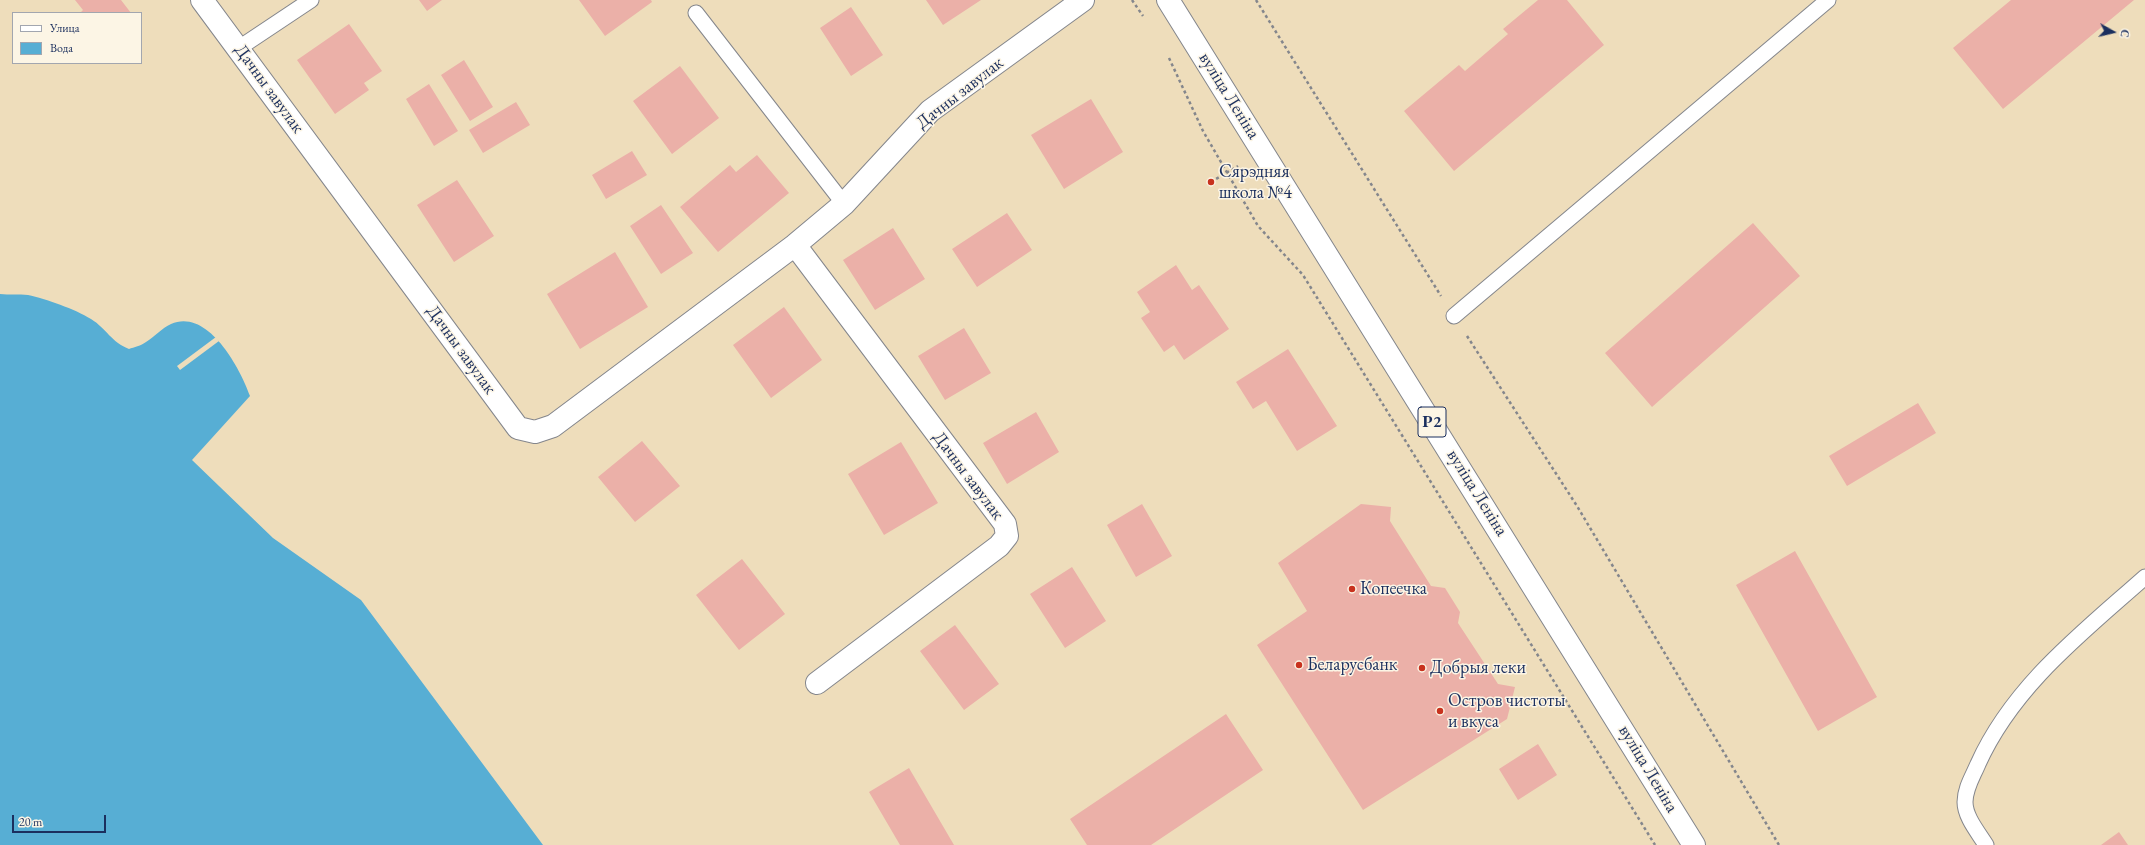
<!DOCTYPE html>
<meta charset="utf-8">
<style>
body{margin:0}
#map{position:relative;width:2145px;height:845px;overflow:hidden;background:#edb;font-family:"EB Garamond",serif}
canvas{display:block}
.legend{position:absolute;left:12px;top:12px;width:130px;height:52px;box-sizing:border-box;background:#fcf5e5;border:1px solid #a2a6af;margin:0;padding:5px 7px;list-style:none;font-size:12px;color:#1b2f5e}
.legend li{display:flex;align-items:center;gap:8px;height:20px}
.legend b{width:20px;border:1px solid #a2a6af}
.north{position:absolute;left:2093px;top:12px;width:40px;height:40px;-webkit-text-stroke:3px #fcf5e5;paint-order:stroke;rotate:98deg;font-size:11px;font-weight:700;line-height:16px;text-align:center;color:#1b2f5e}
.north::after{content:'';display:block;margin:auto;width:14px;height:18px;background:#1b2f5e;clip-path:polygon(50% 0,100% 100%,50% 72%,0 100%)}
.scale{position:absolute;left:12px;top:815px;width:94px;height:18px;box-sizing:border-box;border:2px solid #1b2f5e;border-top:0;padding-left:5px;font-size:12px;line-height:14px;white-space:nowrap;color:#1b2f5e;-webkit-text-stroke:3px #fcf5e5;paint-order:stroke}
</style>
<div id="map">
<canvas width="2145" height="845"></canvas>
<ul class="legend">
<li><b style="height:5px;background:#fff"></b>Улица</li>
<li><b style="height:11px;background:#57aed4"></b>Вода</li>
</ul>
<div class="north">С</div>
<div class="scale">20 m</div>
</div>
<script>
const ctx = document.querySelector('canvas').getContext('2d');
ctx.lineJoin = 'round';
function fillPath(path, color) { ctx.fillStyle = color; ctx.fill(path, 'evenodd'); }
function strokePath(path, color, width, dash) { ctx.strokeStyle = color; ctx.lineWidth = width; ctx.lineCap = dash ? 'butt' : 'round'; ctx.setLineDash(dash || []); ctx.stroke(path); }
function drawText(font, color, halo, rows, align = 'center') {
  ctx.font = font + ' "EB Garamond",serif'; ctx.lineWidth = 3; ctx.setLineDash([]); ctx.textBaseline = 'middle'; ctx.strokeStyle = halo; ctx.fillStyle = color; for (const [text, x, y, turn = 0] of rows) {
    ctx.save(); ctx.translate(x, y); ctx.rotate((+turn || 0) * Math.PI / 180); ctx.textAlign = isNaN(turn) ? turn : align; if (halo) ctx.strokeText(text, 0, 0); ctx.fillText(text, 0, 0); ctx.restore();
  }
}
fillPath(new Path2D(`
 M0 294C9 295 19 294 28 295 46 299 75 309 91 319 107 329 111 342 129 349 134 347 141 346 146 342 154 337 162 328 171 324 208 308 240 368 250 396L192 460 273 538 361 600 543 845H0Z`), '#57aed4');
fillPath(new Path2D(`
 M216 337 219 341 180 370 177 366Z`), '#edb');
fillPath(new Path2D(`
 M75 0H121L131 13H80L83 10Z
 M419 0H442L427 11Z
 M579 0H651L652 2 605 36Z
 M926 0H981L943 25Z
 M1538 0H1567L1604 45 1454 171 1404 111 1459 65 1465 71 1508 34 1503 29Z
 M2011 0H2134L2003 109 1953 48Z
 M851 7 883 55 851 76 820 28Z
 M349 24 382 71 364 83 369 90 335 114 297 60Z
 M464 60 493 107 470 121 441 75Z
 M680 66 719 118 672 154 633 101Z
 M429 84 458 131 434 146 406 99Z
 M1091 99 1123 152 1064 189 1031 135Z
 M516 102 530 125 483 153 469 130Z
 M632 151 647 175 606 199 592 175Z
 M757 155 789 193 718 252 680 207 730 165 736 172Z
 M457 180 494 236 454 262 417 205Z
 M661 205 693 253 661 274 630 226Z
 M1007 213 1032 250 977 287 952 249Z
 M1753 223 1800 276 1652 407 1605 353Z
 M893 228 925 279 875 310 843 260Z
 M615 252 648 307 580 349 547 294Z
 M1176 265 1192 290 1199 285 1229 329 1184 360 1174 345 1164 352 1141 318 1150 312 1137 292Z
 M784 307 822 360 771 398 733 345Z
 M964 328 991 373 945 400 918 356Z
 M1288 349 1337 426 1297 451 1266 401 1253 409 1236 382Z
 M1918 403 1936 433 1847 486 1829 456Z
 M1036 412 1059 452 1007 484 983 443Z
 M642 441 680 486 635 522 598 477Z
 M901 442 938 503 884 535 848 474Z
 M1142 504 1172 556 1136 577 1107 525Z
 M1361 504 1391 507 1390 521 1431 586 1445 588 1460 612 1458 623 1498 684 1515 687 1507 719 1363 810 1257 645 1307 611 1278 563Z
 M1795 551 1877 697 1818 731 1736 585Z
 M742 559 785 614 739 650 696 595Z
 M1072 567 1106 621 1065 648 1030 594Z
 M955 625 999 684 964 710 920 651Z
 M1226 714 1263 770 1151 845H1087L1070 819Z
 M1538 744 1557 775 1518 800 1499 769Z
 M909 768 954 845H900L869 792Z
 M2119 832 2128 845H2101Z`), '#ebb0a8');
const lane = new Path2D(`
 M696 13 844 204
 M239 48 311 0
 M1454 316 1828 0
 M1986 845C1978 832 1965 817 1965 802 1965 788 1973 776 1978 764 2013 686 2082 633 2145 577`);
const street = new Path2D(`
 M202 0 518 428 535 432 553 426 795 245 844 204 930 111 1083 0
 M795 245 1005 524 1007 536 999 546 817 683`);
const primary = new Path2D(`
 M1168 0 1694 845`);
strokePath(lane, '#84868c', 17);
strokePath(street, '#84868c', 24);
strokePath(primary, '#84868c', 24);
strokePath(new Path2D(`
 M1132 0 1143 16
 M1256 0 1441 296
 M1169 58 1203 131 1258 226 1303 275 1655 845
 M1211 182 1238 166
 M1467 336 1577 506 1779 845`), '#84868c', 2.5, [3, 3]);
strokePath(lane, '#fff', 15);
strokePath(street, '#fff', 22);
strokePath(primary, '#fff', 22);
for (const [x, y, r, color] of [
 [1211,182,4,"#c8321e"],
 [1352,589,4,"#c8321e"],
 [1299,665,4,"#c8321e"],
 [1422,668,4,"#c8321e"],
 [1440,711,4,"#c8321e"]
]) { const dot = new Path2D(); dot.arc(x, y, r, 0, 2 * Math.PI); ctx.fillStyle = color; ctx.fill(dot); strokePath(dot, '#fcf5e5', 1.5); }
for (const [x, y, w] of [
 [1432,422,28]
]) { const box = new Path2D(); box.roundRect(x - w / 2, y - 15, w, 30, 3); ctx.fillStyle = '#fcf5e5'; ctx.fill(box); strokePath(box, '#1b2f5e', 1); }
drawText('bold 17px', '#1b2f5e', null, [
 ["Р2",1432,422]
]);
drawText('18px', '#1b2f5e', '#fcf5e5', [
 ["Дачны завулак",269,89,54],
 ["Дачны завулак",960,93,-38],
 ["вуліца Леніна",1229,96,58],
 ["Дачны завулак",461,350,54],
 ["Дачны завулак",968,476,53],
 ["вуліца Леніна",1477,493,58],
 ["вуліца Леніна",1648,769,59]
]);
drawText('18px', '#1b2f5e', '#fcf5e5', [
 ["Сярэдняя",1219,172],
 ["школа №4",1219,193],
 ["Копеечка",1360,589],
 ["Беларусбанк",1307,665],
 ["Добрыя леки",1430,668],
 ["Остров чистоты",1448,701],
 ["и вкуса",1448,722]
], 'left');
</script>
